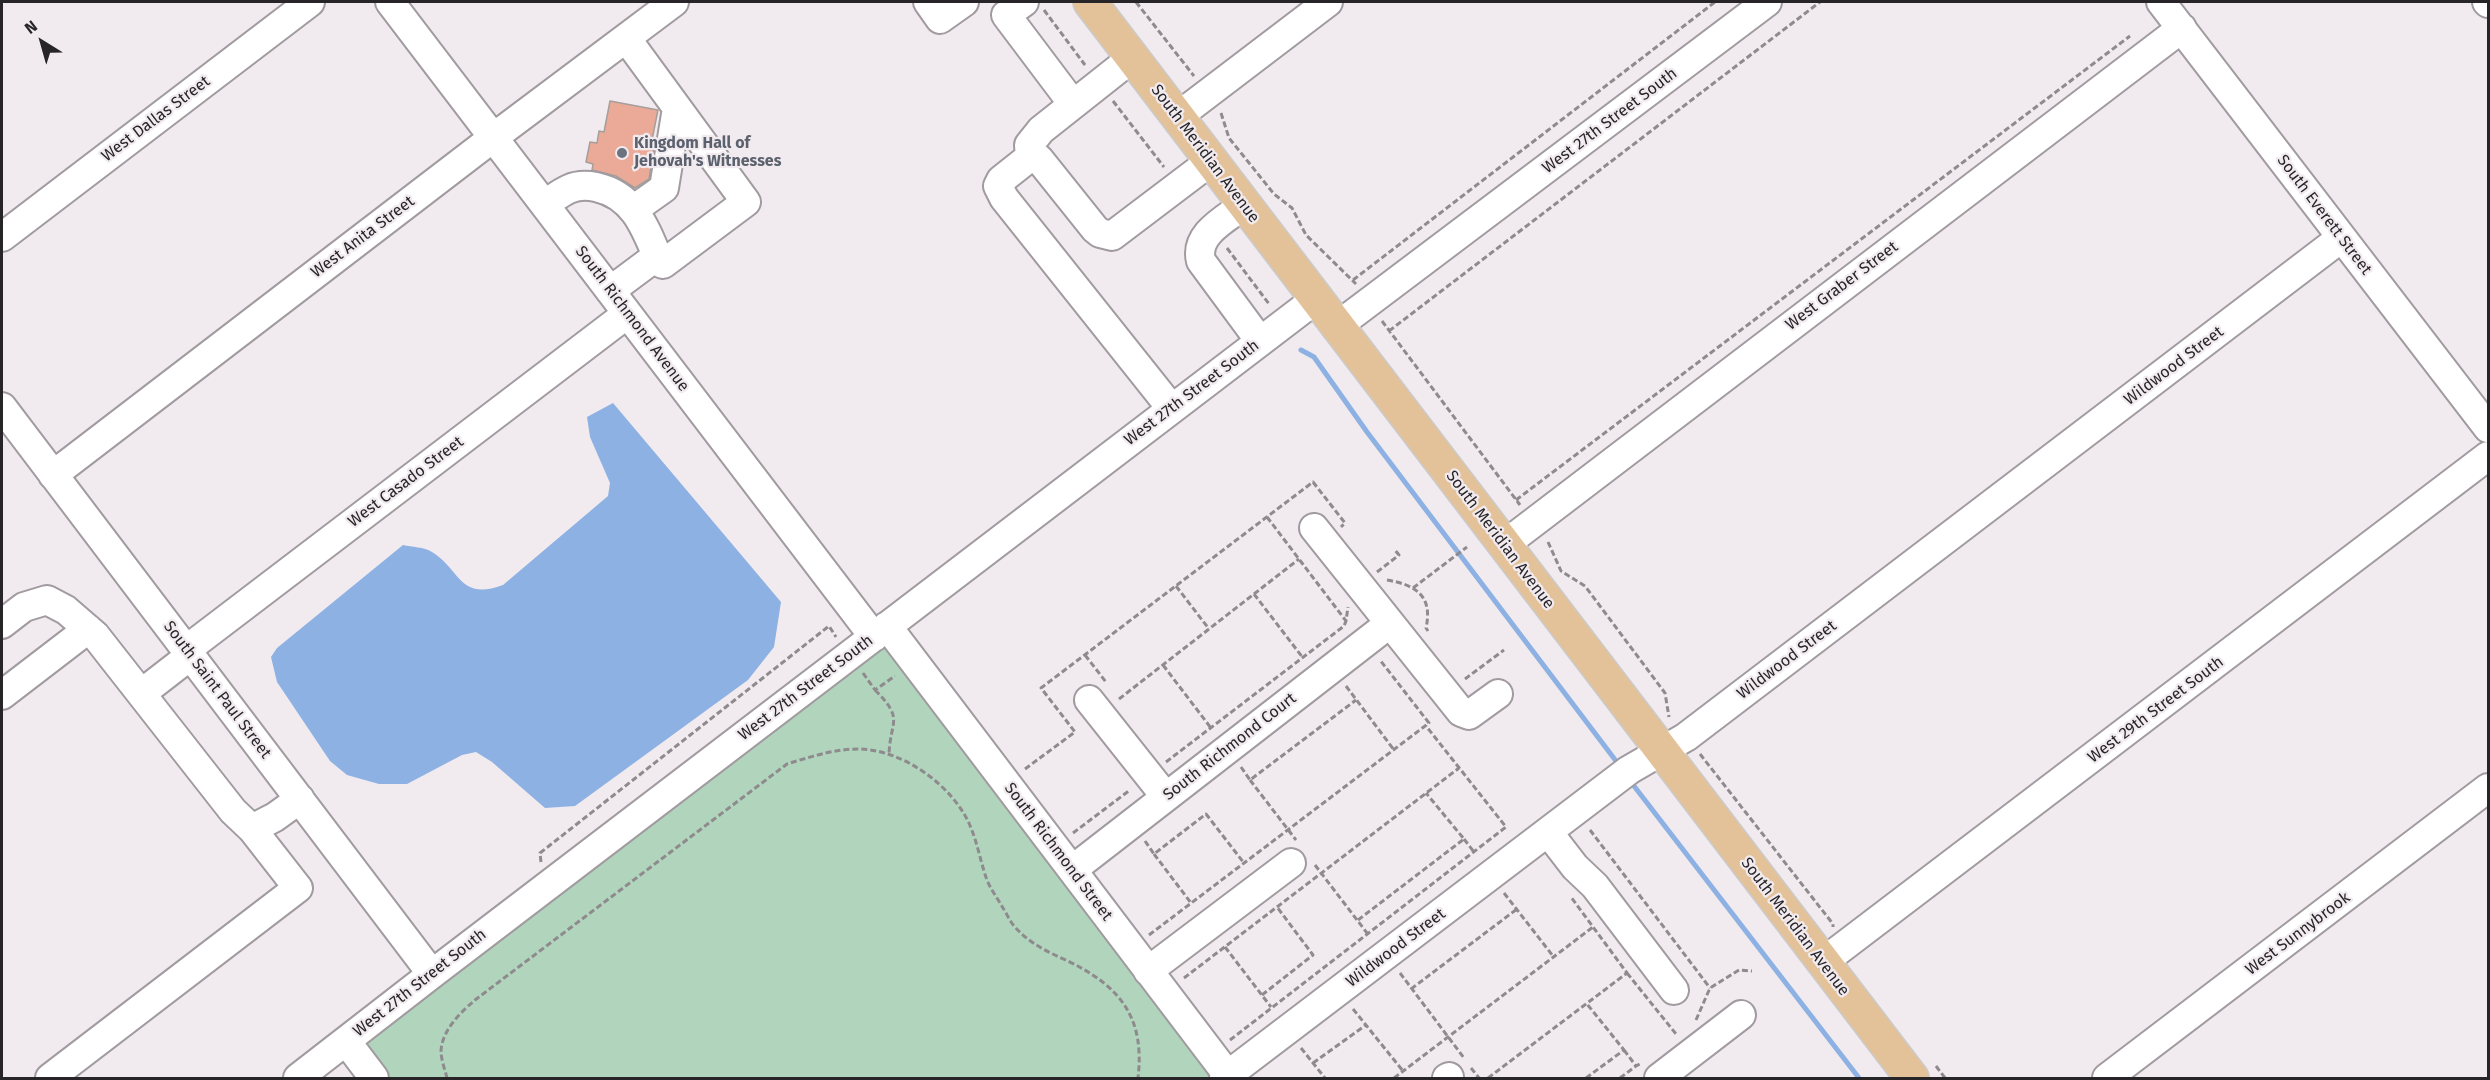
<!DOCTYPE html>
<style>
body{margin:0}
#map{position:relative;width:2490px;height:1080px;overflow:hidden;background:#f1ebf0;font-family:"Fira Sans",sans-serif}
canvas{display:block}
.frame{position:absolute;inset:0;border:3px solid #272527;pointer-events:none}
.north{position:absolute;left:12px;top:12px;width:60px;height:60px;-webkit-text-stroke:4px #f1ebf0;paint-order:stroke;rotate:323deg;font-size:16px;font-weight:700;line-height:24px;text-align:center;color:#272527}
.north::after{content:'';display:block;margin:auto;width:21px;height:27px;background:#272527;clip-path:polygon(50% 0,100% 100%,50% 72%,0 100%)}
</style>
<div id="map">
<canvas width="2490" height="1080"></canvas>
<div class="frame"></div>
<div class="north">N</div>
</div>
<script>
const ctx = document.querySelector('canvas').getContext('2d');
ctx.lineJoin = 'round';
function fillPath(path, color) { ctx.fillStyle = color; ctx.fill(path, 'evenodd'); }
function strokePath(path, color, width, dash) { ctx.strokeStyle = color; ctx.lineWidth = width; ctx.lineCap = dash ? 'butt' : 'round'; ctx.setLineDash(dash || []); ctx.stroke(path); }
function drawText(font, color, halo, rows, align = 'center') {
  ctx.font = font + ' "Fira Sans",sans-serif'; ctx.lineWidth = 4.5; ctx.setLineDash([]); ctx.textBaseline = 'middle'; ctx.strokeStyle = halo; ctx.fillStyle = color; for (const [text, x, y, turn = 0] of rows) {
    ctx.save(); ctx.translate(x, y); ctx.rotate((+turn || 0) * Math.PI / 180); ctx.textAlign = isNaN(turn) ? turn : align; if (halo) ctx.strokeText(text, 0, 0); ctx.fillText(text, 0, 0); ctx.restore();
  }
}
fillPath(new Path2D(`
 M887 626 1224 1078H374L346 1041Z`), '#b0d5bc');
fillPath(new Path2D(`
 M613 403 781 602 774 647 748 680 575 806 545 808 492 762 476 752 462 755 407 784H379L347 775 330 761 277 682 271 657 277 648 403 545C412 547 424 547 432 552 461 570 459 601 503 585L608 496 610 483 590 437 587 417Z`), '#8db1e2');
strokePath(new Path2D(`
 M1301 350 1314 357 1367 432 1616 761
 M1634 786 1859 1078`), '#8db1e2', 5);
const building = new Path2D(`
 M610 101 658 110 652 140H655L649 179 635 188 616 176 592 170 593 164 586 162 590 142 597 143 599 131 604 132Z`);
fillPath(building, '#ebaa97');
strokePath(building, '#a59e9b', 1.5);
const minor = new Path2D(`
 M390 2 874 637
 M928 2 940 19 964 2
 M1024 2 1006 15 1073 104
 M2161 2 2488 428
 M2487 2 2488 3
 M1177 117 1328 2
 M1030 157 1029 145 1041 130 1132 58
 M545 204C553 199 560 193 569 189 578 185 586 185 596 187 632 195 644 224 657 256
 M1244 205C1226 219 1194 234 1201 261L1260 341
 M633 210 664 188 677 108
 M2 237 310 2
 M610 291 657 256 663 264 746 202 626 38
 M1336 327 1767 2
 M2 407 432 974
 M1172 409 1004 198 998 186 1001 180 1030 157 1039 159 1095 229 1100 233 1112 236 1211 161
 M53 475 494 137 674 2
 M1314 528 1461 712 1469 715 1498 694
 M1504 545 2182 28
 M2 624 24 607 47 600 66 610 95 635 233 811 252 829 275 817 300 799
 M887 626 1230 1078
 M186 650 627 314
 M142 693 191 655
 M2 695 88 629
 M1089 700 1166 797
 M1548 832 1575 867 1595 886 1674 990
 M1072 870 1389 624
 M1823 962 2488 456
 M1148 971 1291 863
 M346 1041 374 1078
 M50 1078 298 888 252 829
 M298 1078 432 974 1316 299
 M1224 1078 1629 770 1686 737 2341 238
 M1447 1078 1449 1077
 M1659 1078 1741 1015
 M2107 1078 2488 788`);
const major = new Path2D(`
 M1090 2 1912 1078`);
strokePath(minor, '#a19ba0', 32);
strokePath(major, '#cbcbcb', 36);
strokePath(new Path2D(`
 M1136 2 1194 76
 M1044 10 1085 65
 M1113 101 1164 167
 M1221 113 1229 138 1274 194 1292 208 1306 235 1356 284
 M1227 248 1269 304
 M1353 280 1715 2
 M1382 321 1520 505
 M1389 331 1820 2
 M1516 500 2130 36
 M1267 517 1346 621 1348 607
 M1548 542 1561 571 1585 586 1665 693 1669 717
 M1377 572 1399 555 1395 550
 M1387 580C1416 585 1433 596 1426 628L1428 631
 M1176 586 1209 629
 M1413 588 1467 547
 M1254 594 1303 658
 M1085 655 1106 682
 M1163 665 1211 728
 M863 673 875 690 895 676
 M1465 679 1504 650
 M1346 686 1394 750
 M875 690C905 720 890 720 889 755
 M1119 699 1299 559
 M1700 754 1833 924V927
 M1166 762 1344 626 1346 621
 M1241 767 1250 780 1356 700
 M1025 769 1075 732 1041 688 1313 482 1345 523 1341 527
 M1250 780 1296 840
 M1590 830 1710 988
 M1073 833 1130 790
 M1464 839 1474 852
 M1145 841 1154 854 1206 814 1244 863
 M1154 854 1191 903
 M541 862 540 853 829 626 836 637
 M1315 865 1367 933
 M1504 893 1553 956
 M1358 920 1464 839 1426 793
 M1149 935 1429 723 1380 660
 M1225 947 1271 1007
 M1400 973 1464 1058
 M1627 973 1676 1034
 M1184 978 1459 768
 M1411 989 1517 909
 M1262 995 1313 955 1277 907
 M1353 1009 1403 1071
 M1696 1020 1710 988 1739 970 1752 971
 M1230 1040 1506 827 1426 726
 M1301 1048 1325 1078
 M1624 1050 1636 1066 1640 1064
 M1313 1063 1366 1025
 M1936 1066 1945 1078
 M1471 1068 1479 1078
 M447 1078C445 1070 441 1059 441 1051 442 1030 461 1012 475 1000L787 764C810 757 834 749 858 749 903 749 955 787 971 828 978 845 981 864 987 880 991 890 998 899 1003 908 1007 914 1010 922 1015 927 1030 944 1048 952 1068 961 1121 987 1145 1018 1138 1078
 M1394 1078 1593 927
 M1488 1078 1627 973 1571 897
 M1586 1078 1624 1050 1587 1004
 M1620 1078 1636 1066`), '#8e8a8d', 3, [6, 3]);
strokePath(minor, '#fff', 28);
strokePath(major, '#e4c299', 33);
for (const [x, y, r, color] of [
 [622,153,6,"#6b7280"]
]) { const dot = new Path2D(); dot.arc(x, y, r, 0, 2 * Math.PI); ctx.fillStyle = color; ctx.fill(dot); strokePath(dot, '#f1ebf0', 2); }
drawText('16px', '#272527', '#f1ebf0', [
 ["West Dallas Street",156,119,-37],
 ["West 27th Street South",1610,121,-37],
 ["South Meridian Avenue",1205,154,53],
 ["South Everett Street",2324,215,53],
 ["West Anita Street",363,237,-37],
 ["West Graber Street",1842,286,-37],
 ["South Richmond Avenue",632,319,53],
 ["Wildwood Street",2174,366,-37],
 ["West 27th Street South",1192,393,-37],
 ["West Casado Street",406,482,-37],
 ["South Meridian Avenue",1500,540,53],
 ["Wildwood Street",1787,660,-37],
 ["West 27th Street South",806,688,-37],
 ["South Saint Paul Street",217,690,53],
 ["West 29th Street South",2156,710,-37],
 ["South Richmond Court",1230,747,-38],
 ["South Richmond Street",1058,852,53],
 ["South Meridian Avenue",1795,927,53],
 ["West Sunnybrook",2298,934,-37],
 ["Wildwood Street",1396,948,-37],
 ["West 27th Street South",420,983,-38]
]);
drawText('bold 16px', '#5b616d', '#f1ebf0', [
 ["Kingdom Hall of",634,144],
 ["Jehovah's Witnesses",634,162]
], 'left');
</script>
